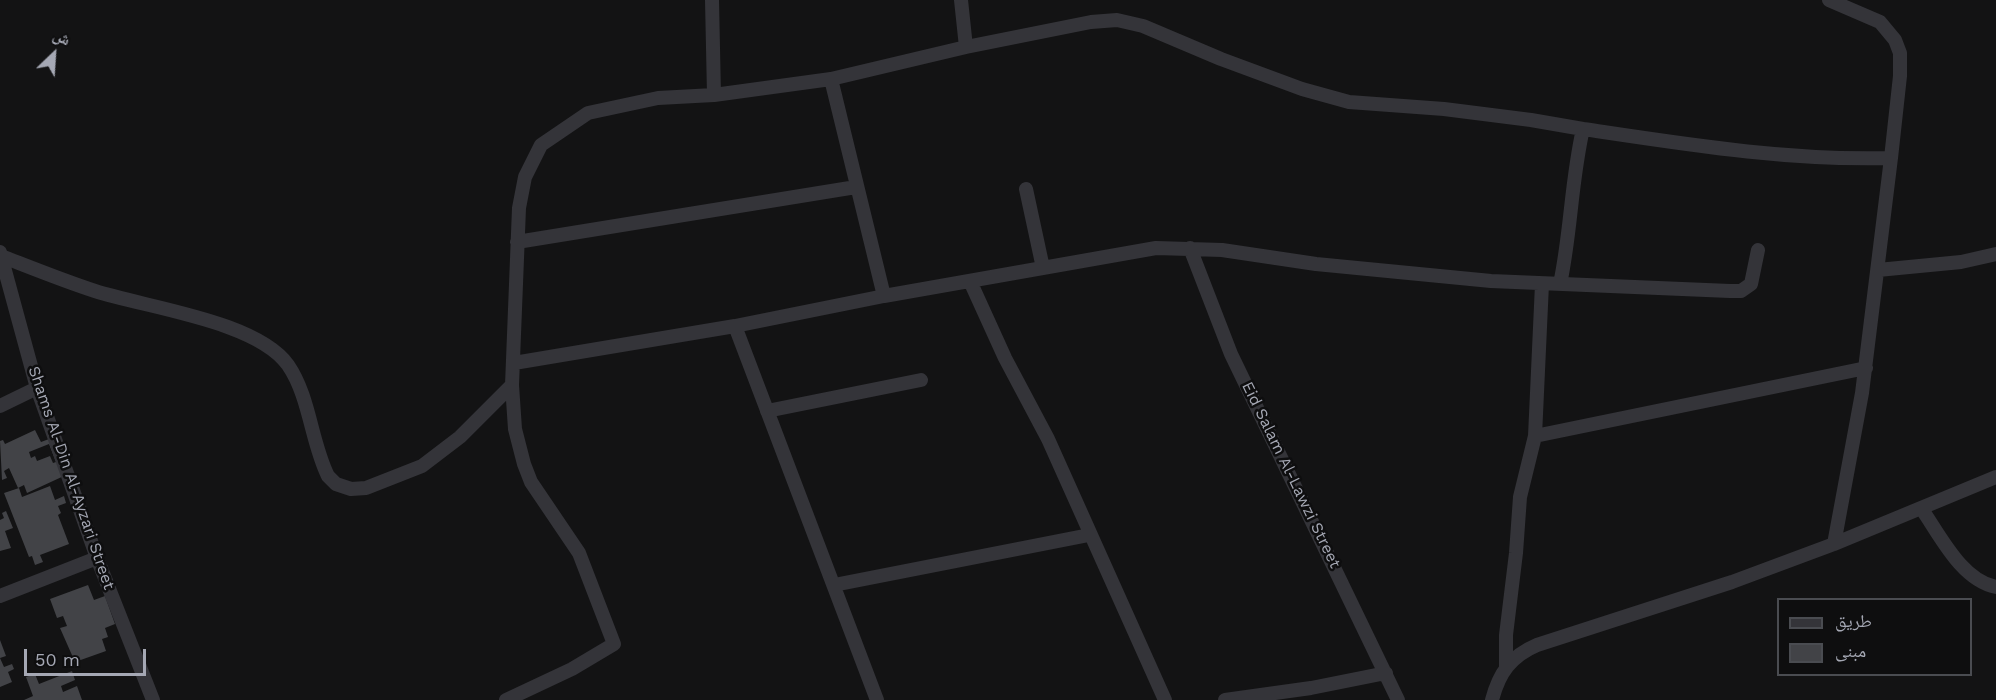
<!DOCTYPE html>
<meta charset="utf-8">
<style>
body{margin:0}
#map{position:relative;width:1996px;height:700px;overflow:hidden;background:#131314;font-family:"Work Sans","Noto Naskh Arabic",sans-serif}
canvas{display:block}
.legend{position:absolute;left:1777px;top:598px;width:195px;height:78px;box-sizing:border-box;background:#0e0e0f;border:2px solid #4a4c51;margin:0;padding:8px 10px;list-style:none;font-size:18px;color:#a5a8b4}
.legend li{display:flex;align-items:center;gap:12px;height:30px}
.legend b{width:30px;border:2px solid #4a4c51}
.north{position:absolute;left:24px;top:24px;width:60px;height:60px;-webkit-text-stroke:4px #0e0e0f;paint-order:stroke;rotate:25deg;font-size:16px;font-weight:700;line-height:24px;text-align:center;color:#a5a8b4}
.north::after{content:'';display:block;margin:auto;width:21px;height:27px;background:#a5a8b4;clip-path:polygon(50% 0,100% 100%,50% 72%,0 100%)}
.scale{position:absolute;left:24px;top:649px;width:122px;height:27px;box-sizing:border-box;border:3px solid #a5a8b4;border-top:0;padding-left:8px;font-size:18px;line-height:21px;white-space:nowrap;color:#a5a8b4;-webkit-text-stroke:4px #0e0e0f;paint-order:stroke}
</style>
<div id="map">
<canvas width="1996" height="700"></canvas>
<ul class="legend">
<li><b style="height:8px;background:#343439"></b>طريق</li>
<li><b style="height:16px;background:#424347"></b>مبنى</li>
</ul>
<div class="north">ش</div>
<div class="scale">50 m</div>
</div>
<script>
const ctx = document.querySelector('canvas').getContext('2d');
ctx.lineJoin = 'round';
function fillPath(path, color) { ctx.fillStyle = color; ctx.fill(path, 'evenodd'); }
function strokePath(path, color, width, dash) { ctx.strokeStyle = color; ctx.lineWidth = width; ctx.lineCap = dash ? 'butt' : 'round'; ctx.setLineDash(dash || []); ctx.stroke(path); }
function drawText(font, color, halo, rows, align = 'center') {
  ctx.font = font + ' "Work Sans",sans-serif'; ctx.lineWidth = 5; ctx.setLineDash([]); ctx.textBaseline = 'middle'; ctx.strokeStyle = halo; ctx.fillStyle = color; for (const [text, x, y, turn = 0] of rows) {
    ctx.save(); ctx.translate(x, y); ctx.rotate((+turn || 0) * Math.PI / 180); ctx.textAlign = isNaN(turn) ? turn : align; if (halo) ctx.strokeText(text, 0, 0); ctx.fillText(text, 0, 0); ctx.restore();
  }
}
fillPath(new Path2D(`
 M35 430 41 442 49 439 66 475 27 493 24 485 18 488 9 468 4 471 7 478 2 480 0 441 3 440 5 444ZM49 444 56 462 53 463 50 456 37 461 35 456 31 458 29 452Z
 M50 486 55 500 64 496 66 503 58 506 61 513 58 515 69 544 40 555 43 562 35 565 32 556 29 557 4 493 19 488 22 497Z
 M6 511 13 528 5 531 11 548 0 551V520L4 518 2 513Z
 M88 585 94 600 105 596 115 624 105 628 108 637 102 639 106 651 75 662 60 628 67 626 63 616 57 618 50 599Z
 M0 640 6 656 0 658 4 667 12 664 14 669 8 672 12 682 0 687Z
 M72 671 75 680 61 686 63 692 77 686 82 700H24L33 696 26 677 35 674 39 684Z`), '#424347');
strokePath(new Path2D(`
 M712 0 714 95
 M961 0 966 47
 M1829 0 1880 22 1895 40 1900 53V76L1891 158
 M831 79 884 296
 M1026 189 1043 268
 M517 242 856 187
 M1190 248 1231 354 1398 700
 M0 252 37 388 97 558 153 700
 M1 256C32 268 64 281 95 291 148 308 257 321 288 365 310 397 311 442 328 476L336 484 351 489 366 488 422 466 460 437 512 385
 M1878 270 1961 262 1996 254
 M970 281 1005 358 1048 439 1165 700
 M1560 284C1571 233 1571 181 1583 129 1684 144 1788 161 1891 158L1862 393 1834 544
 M735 326 877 700
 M514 363 735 326 884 296 1156 248 1222 250 1316 264 1491 281 1730 291H1741L1751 284 1758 250
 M0 406 37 388
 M767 411 921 380
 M1535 436 1866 368
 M1921 508C1940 535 1961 580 1996 587
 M834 585 1089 535
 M0 596 97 558
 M1506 666V635L1516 553 1520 497 1535 436 1542 284
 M506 700 572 669 614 644 579 553 531 482 524 464 515 429 512 385 519 208 525 177 541 145 588 113 658 98 714 95 831 79 966 47 1091 22 1117 20 1143 26 1221 59 1302 89 1349 102 1444 109 1531 120 1583 129
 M1225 700 1311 688 1386 673
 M1492 700C1499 673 1511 656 1537 645L1732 582 1834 544 1996 477`), '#343439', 14);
drawText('16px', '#a5a8b4', '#0e0e0f', [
 ["Eid Salam Al-Lawzi Street",1291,475,64],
 ["Shams Al-Din Al-Ayzari Street",71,478,71]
]);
</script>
